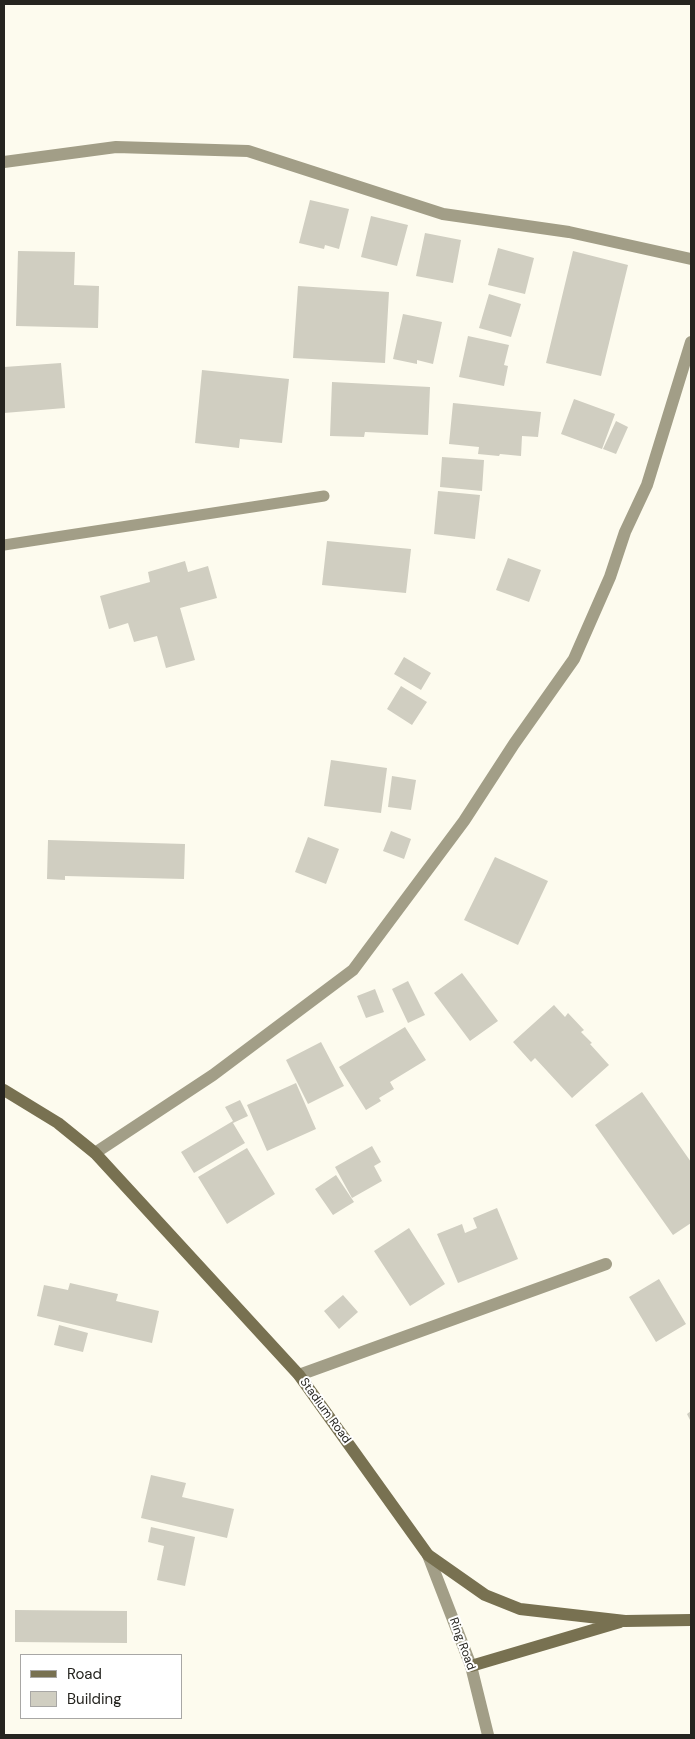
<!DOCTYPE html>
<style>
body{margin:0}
#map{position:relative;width:695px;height:1739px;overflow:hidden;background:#fdfbee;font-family:"DM Sans",sans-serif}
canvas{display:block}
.frame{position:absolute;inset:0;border:5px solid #25241f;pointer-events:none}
.legend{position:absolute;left:20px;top:1654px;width:162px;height:65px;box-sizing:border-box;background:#fff;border:1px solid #a8a7a5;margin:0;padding:6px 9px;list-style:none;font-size:15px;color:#25241f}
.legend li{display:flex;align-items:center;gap:10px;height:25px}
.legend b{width:25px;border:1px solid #a8a7a5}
</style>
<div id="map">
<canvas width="695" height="1739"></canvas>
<div class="frame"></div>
<ul class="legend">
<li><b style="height:6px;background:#787151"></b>Road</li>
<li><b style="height:14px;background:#d0cec1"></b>Building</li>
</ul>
</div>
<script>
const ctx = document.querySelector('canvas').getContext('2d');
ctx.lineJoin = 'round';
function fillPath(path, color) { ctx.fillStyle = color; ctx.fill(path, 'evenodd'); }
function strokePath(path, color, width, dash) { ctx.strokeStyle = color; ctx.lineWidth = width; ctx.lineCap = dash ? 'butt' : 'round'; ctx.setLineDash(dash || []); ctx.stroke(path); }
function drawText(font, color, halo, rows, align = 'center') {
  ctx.font = font + ' "DM Sans",sans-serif'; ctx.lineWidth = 4; ctx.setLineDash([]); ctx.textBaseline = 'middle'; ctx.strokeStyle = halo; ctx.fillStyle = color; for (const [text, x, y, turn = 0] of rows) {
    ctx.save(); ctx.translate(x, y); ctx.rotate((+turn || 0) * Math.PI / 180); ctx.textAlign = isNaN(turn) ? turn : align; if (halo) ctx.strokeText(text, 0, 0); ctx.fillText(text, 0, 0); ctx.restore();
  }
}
fillPath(new Path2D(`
 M310 200 349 209 339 249 325 245 324 249 299 243Z
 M371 216 408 225 397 266 361 257Z
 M425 233 461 240 453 283 416 276Z
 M498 248 534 258 525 294 488 285Z
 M18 251 75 252 74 285 99 286 98 328 16 326Z
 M573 251 628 265 601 376 546 363Z
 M298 286 389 292 385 363 293 358Z
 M489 294 521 304 511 337 479 328Z
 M403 314 442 322 433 364 417 360V364L393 359Z
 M468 336 509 345 504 365 508 366 504 386 459 377Z
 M61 363 65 408 4 413V367Z
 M202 370 289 379 282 443 240 439 239 448 195 443Z
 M332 382 430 387 428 435 365 432 364 437 330 436Z
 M574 399 615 414 602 449 561 434Z
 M453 403 541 412 538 437 522 436 521 456 500 454 499 456 478 454 479 447 449 444Z
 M616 421 628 427 616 454 603 449Z
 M442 457 484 460 482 491 440 487Z
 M438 491 480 495 475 539 434 534Z
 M327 541 411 549 406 593 322 585Z
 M508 558 541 570 529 602 496 590Z
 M185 561 188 572 208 566 217 598 180 608 195 660 166 668 157 636 134 642 128 623 109 629 100 596 150 582 148 572Z
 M404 657 431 673 421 690 394 674Z
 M401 686 427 702 412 725 387 709Z
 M331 760 387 768 381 813 324 806Z
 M392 776 416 780 411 810 388 807Z
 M391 831 411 839 404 859 383 851Z
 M308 837 339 849 326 884 295 872Z
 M48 840 185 844 184 879 65 876V880L47 879Z
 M495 857 548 881 518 945 464 920Z
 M462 973 498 1021 470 1041 434 993Z
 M408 981 425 1015 408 1023 392 989Z
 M375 989 384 1012 366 1018 357 996Z
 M554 1005 565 1017 568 1013 584 1030 581 1032 592 1043 590 1044 609 1065 572 1098 535 1058 531 1062 513 1042Z
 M405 1027 426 1060 390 1082 394 1089 379 1098 381 1101 366 1110 339 1067Z
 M321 1042 344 1086 308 1104 286 1060Z
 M296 1083 316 1129 267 1151 247 1105Z
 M642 1092 691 1162V1223L673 1235 595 1125Z
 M240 1100 248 1116 233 1123 245 1143 194 1173 181 1152 233 1121 225 1107Z
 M372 1146 381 1162 374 1166 382 1181 352 1198 335 1167Z
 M247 1148 275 1194 227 1224 198 1177Z
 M336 1175 354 1202 333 1215 315 1189Z
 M497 1208 518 1259 458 1283 437 1234 462 1224 465 1233 477 1228 473 1218Z
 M409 1228 445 1284 410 1306 374 1251Z
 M659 1279 686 1324 656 1342 629 1297Z
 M70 1283 118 1294 116 1301 159 1311 152 1343 37 1316 44 1285 68 1290Z
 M343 1295 358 1312 339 1329 324 1311Z
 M59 1325 88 1333 83 1352 54 1345Z
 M691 1411V1422L687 1414Z
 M151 1475 186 1483 182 1497 234 1509 227 1538 141 1518Z
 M151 1527 195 1537 185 1586 157 1580 164 1546 148 1542Z
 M15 1610 127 1611V1643L15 1642Z`), '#d0cec1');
strokePath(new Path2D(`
 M4 545 324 496`), '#a29e87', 11);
strokePath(new Path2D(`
 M4 162 116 147 248 151 443 214 569 232 691 259
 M95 1153 213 1075 353 970 464 821 514 744 574 659 610 577 625 532 647 485 691 342
 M299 1375 606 1264
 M428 1555 471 1666 488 1735`), '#a29e87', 12);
strokePath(new Path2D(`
 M4 1090 58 1123 95 1153 299 1375 428 1555 485 1595 520 1609 625 1621 691 1620
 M471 1666 620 1622`), '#787151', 12);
drawText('12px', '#25241f', '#fff', [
 ["Stadium Road",325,1411,54],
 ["Ring Road",462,1644,70]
]);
</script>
